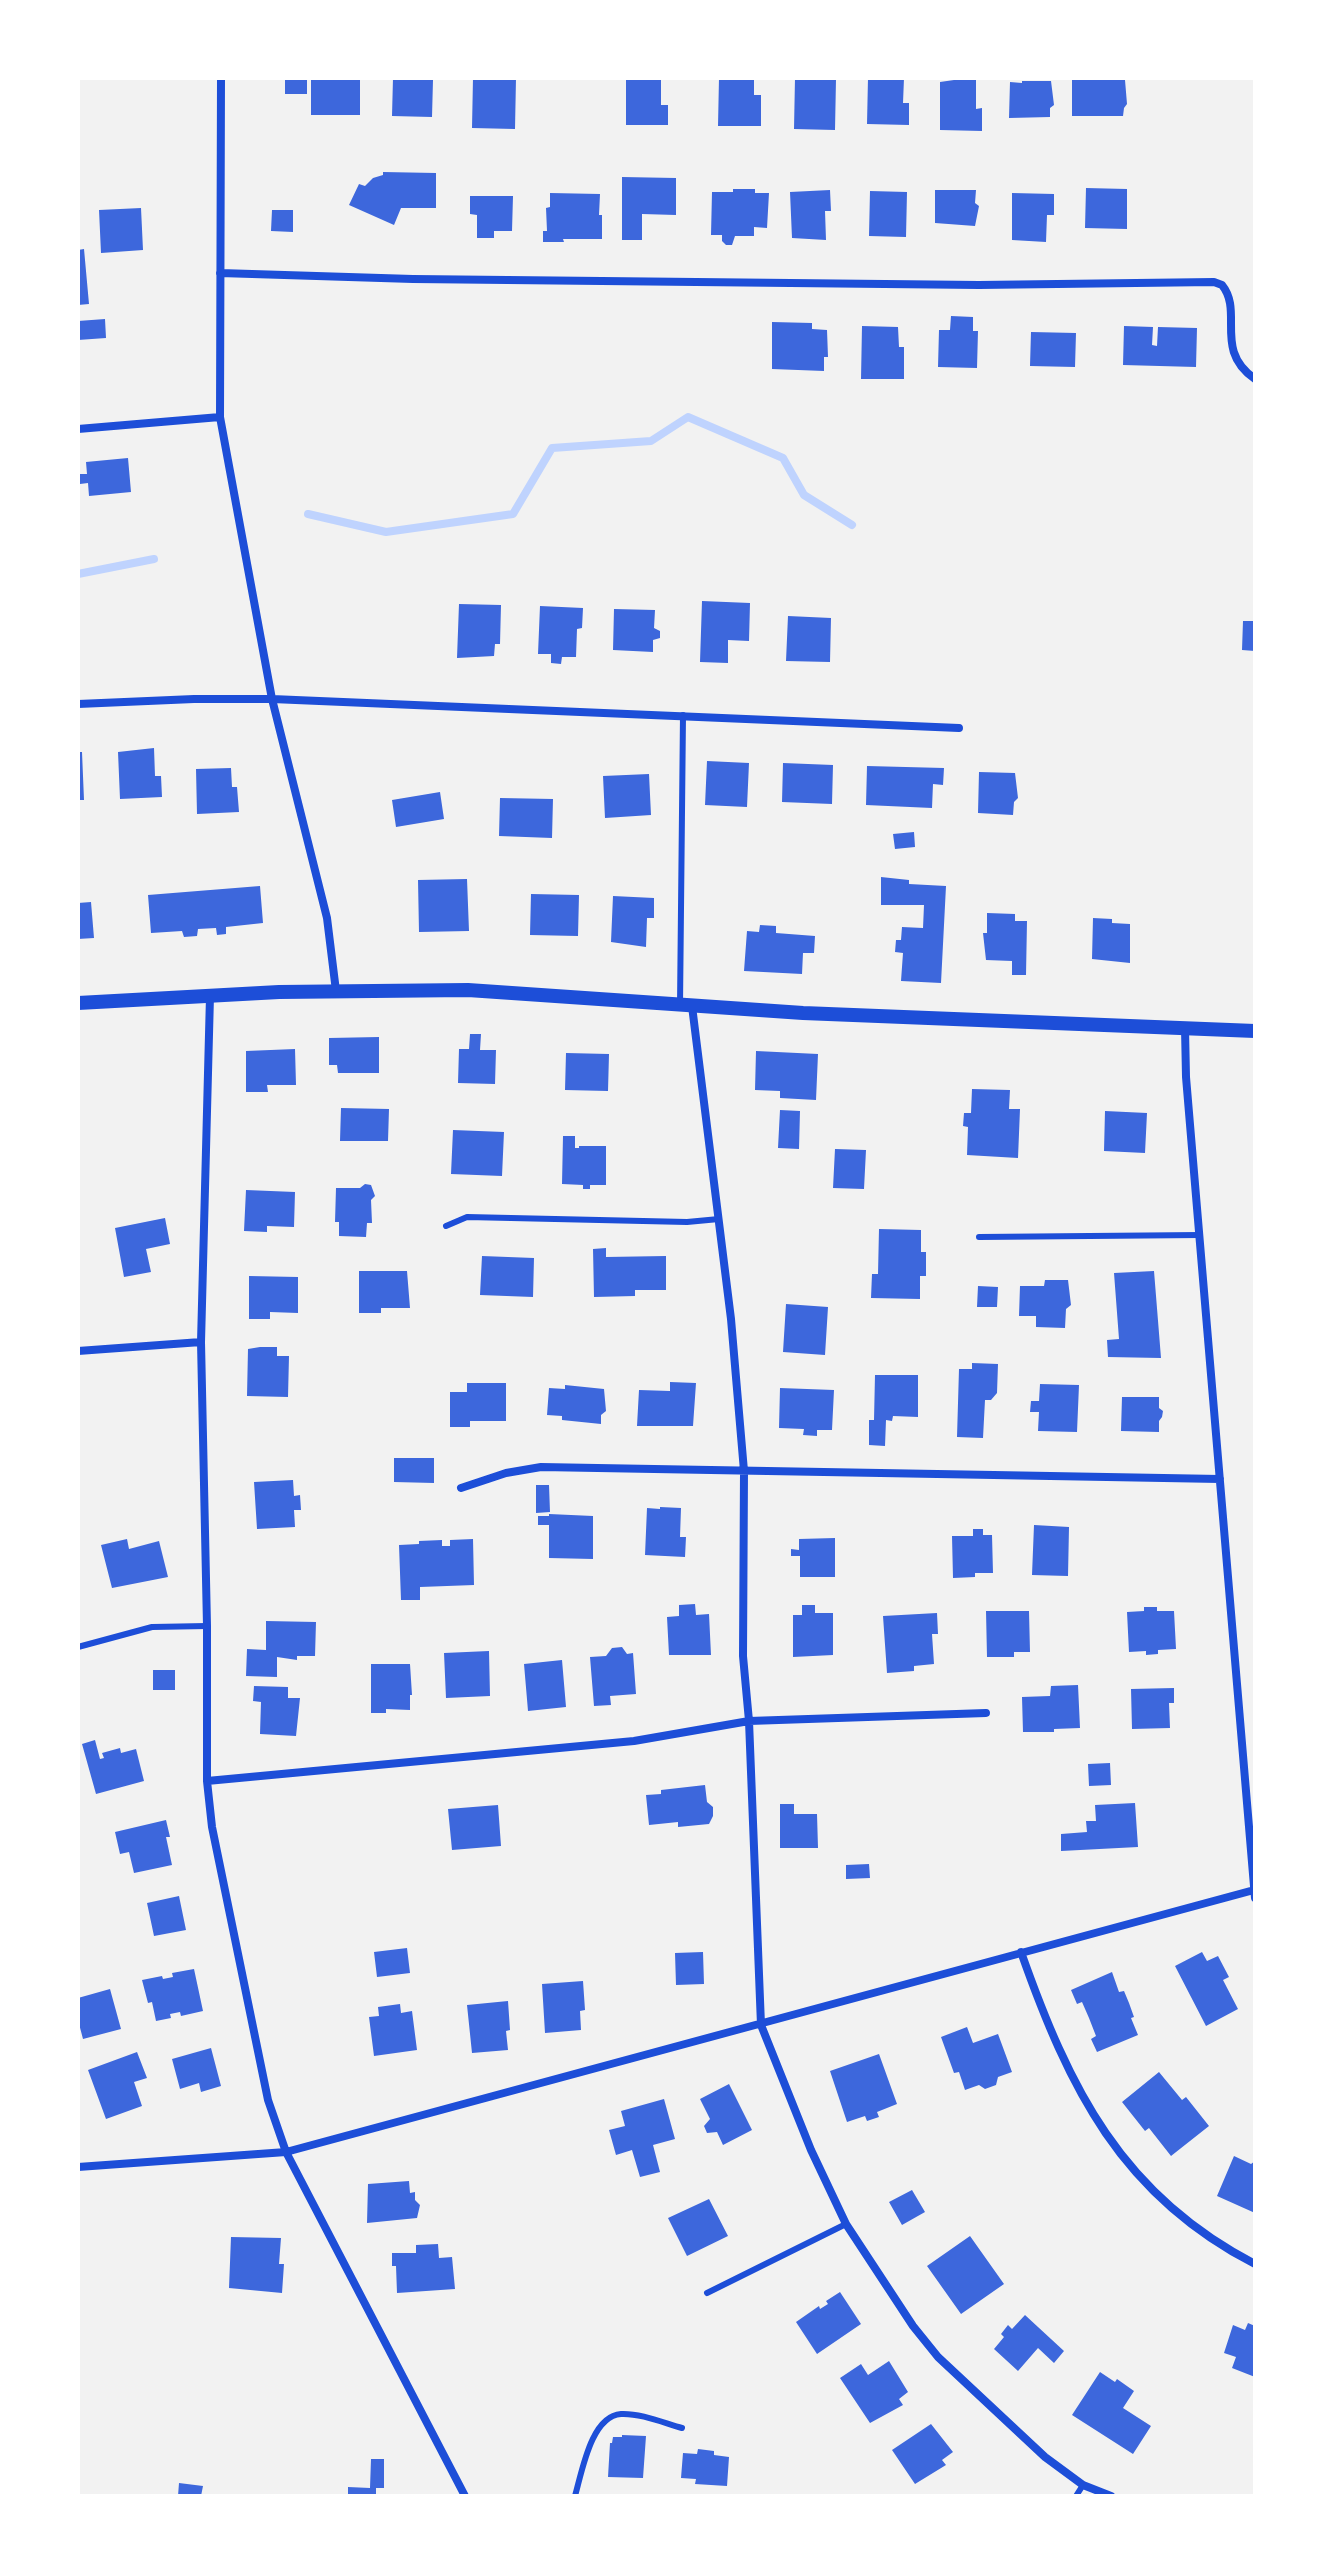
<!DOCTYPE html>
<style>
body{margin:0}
#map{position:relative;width:1333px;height:2574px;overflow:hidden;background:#f2f2f2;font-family:Poppins,sans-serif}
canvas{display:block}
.frame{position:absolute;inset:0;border:80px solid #fff;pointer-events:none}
</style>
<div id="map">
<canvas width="1333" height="2574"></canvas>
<div class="frame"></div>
</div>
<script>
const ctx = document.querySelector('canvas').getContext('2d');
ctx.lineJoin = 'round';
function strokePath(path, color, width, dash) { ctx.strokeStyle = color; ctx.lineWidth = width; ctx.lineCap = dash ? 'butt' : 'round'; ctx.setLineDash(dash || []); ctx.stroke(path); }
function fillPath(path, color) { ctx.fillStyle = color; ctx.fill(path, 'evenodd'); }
strokePath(new Path2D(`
 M308 514 386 532 513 514 552 448 651 441 688 417 783 458 804 495 852 525
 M78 574 154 559`), '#bfd3fe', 8);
fillPath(new Path2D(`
 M311 78H360V115H311Z
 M393 78 433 80 432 117 392 116Z
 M473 78H516L515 129 472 128Z
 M640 78H661V105H668V125H626V80Z
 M719 78H754V95H761V126H718Z
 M795 78 836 79 835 130 794 129Z
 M868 78H904L903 103H909V125L867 124Z
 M285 79H307V94H285Z
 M954 80H976V109L982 108V131L940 130V82Z
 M1072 80H1125L1127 104 1124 108 1123 116H1072Z
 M1022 81H1051L1054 105 1050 108V117L1009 118 1010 82 1022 83Z
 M383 172 436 173V208H401L394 225 349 205 359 184 365 186 373 178 383 175Z
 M622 177 676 178V215L642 214V240H622Z
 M1086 188 1127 189V229L1085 228Z
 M733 189H755V193H769L767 228 754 227V236H735L732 245H726L722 241V235H711L712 192H733Z
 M830 190 831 211H825L826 240 792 238 790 192Z
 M935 190H976L975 203 979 206 975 226 935 223Z
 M870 191 907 192 906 237 869 236Z
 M550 193 600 194 599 215H602V239H563L564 242H543V231H547L546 208 550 207Z
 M1012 193 1054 194V215H1047L1046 242 1012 240Z
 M470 196H513L512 231H494V238H477V215L470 214Z
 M141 208 143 250 101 253 99 210Z
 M272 210H293V232L271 231Z
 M84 249 89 304 78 305V250Z
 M951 316 973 317V331H978L977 368 938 367 939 330H950Z
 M105 319 106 338 78 340V321Z
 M772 322 812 323V329L827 330 828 357H824V371L772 369Z
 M862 326 898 327 899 347H904V379H861Z
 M1124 326 1153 327 1152 345 1157 346 1158 327 1197 328 1196 367 1123 365Z
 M1031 332 1076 333 1075 367 1030 366Z
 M128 458 131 492 89 496 88 483 80 484 79 474H87L86 462Z
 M702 601 750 603 749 641 728 640V663L700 662Z
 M459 604 501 605 500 644H495L494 656 457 658Z
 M540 606 583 608 582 628 577 629 576 657H562L561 664 551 663V654H538Z
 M614 609 655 610 654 628 660 631V638L653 640V652L613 650Z
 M788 616 831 618 830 662 786 661Z
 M1243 621H1255V651L1242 650Z
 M154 748 155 776H161L162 797 120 799 118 752Z
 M78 752H82L84 800H78Z
 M707 761 749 763 747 807 705 805Z
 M783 763 833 765 832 804 782 802Z
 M867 766 944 768 943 785 933 784 932 808 866 805Z
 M231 768 232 787H237L239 812 197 814 196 769Z
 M979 772 1015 773 1018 798 1014 802 1013 815 978 813Z
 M649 774 651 815 605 818 603 776Z
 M440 792 444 819 396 827 392 800Z
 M500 798 553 799 552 838 499 836Z
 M914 832 915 847 895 849 893 834Z
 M881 877 909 880V884L946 886 941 983 901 981 903 953 895 952 896 940H901L902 927 923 928 924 905H881Z
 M467 879 469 931 419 932 418 880Z
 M260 886 263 923 226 927V934L217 935 216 928 198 929 197 936 184 937 182 931 151 933 148 895Z
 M531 894 579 895 578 936 530 935Z
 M613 896 654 898V918H647L646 947 611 942Z
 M91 902 94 938 78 939V903Z
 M987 913 1015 914V921H1027L1026 975H1012V961L986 960 983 933H987Z
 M1093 918 1112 919V923L1130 924V963L1092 959Z
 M760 925 776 926V933L815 936 814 953H803L802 974 744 971 747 931 759 932Z
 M470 1034H481L480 1050H496L495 1084 458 1083 459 1049H469Z
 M379 1037V1073H338L337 1065H329V1038Z
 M295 1049 296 1085H267L268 1092H246V1051Z
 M756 1051 818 1054 816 1100 780 1098V1091L755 1090Z
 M566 1053 609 1054 608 1091 565 1090Z
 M972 1089 1010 1090 1009 1109H1020L1018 1158 967 1155 968 1127 963 1126 964 1113H971Z
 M341 1108 389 1109 388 1141H340Z
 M780 1110 800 1111 799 1149 778 1148Z
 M1105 1111 1147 1113 1145 1153 1104 1151Z
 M453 1130 504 1132 502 1176 451 1174Z
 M563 1136H575V1148H579V1146H606V1185H590V1189H583V1185L562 1184Z
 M835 1149 866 1150 864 1189 833 1188Z
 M365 1184 371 1185 375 1196 371 1200 372 1223H367L366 1237 339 1236V1222H335L336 1188H360Z
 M246 1190 295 1192 294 1227 267 1226V1232L244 1231Z
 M165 1218 170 1244 146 1249 151 1272 124 1277 115 1228Z
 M879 1229 921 1230V1252H926V1276H920V1299L871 1298 872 1274H878Z
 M606 1248V1257L666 1256V1290H635V1296L594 1297 593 1249Z
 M482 1256 534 1258 533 1297 480 1295Z
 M359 1271H407L410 1308H381V1313H359Z
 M1154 1271 1161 1358 1108 1357 1107 1340 1119 1339 1114 1273Z
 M249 1276 298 1277V1313L270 1312V1319H249Z
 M1045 1280H1068L1071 1305 1066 1309 1065 1328 1036 1327V1316H1019L1020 1286H1044Z
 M978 1286 998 1287 997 1307H977Z
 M786 1304 828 1307 825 1355 783 1352Z
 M260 1347H277V1356H289L288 1397 247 1396 248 1349Z
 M972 1363 998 1364 997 1393 991 1400H985L983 1438 957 1437 959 1369H972Z
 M875 1375H918V1417L893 1416 892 1421 886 1420 885 1446 869 1445V1420H874Z
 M670 1382 696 1383 693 1426H637L639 1390 670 1391Z
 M467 1383H506V1421H470V1427H450V1392H467Z
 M1040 1384 1079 1385 1077 1432 1038 1431 1039 1412H1030L1031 1401H1039Z
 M565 1385 604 1389 606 1411 601 1415V1424L562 1420V1416L547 1415 549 1388 565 1389Z
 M780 1388 834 1390 832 1430H817V1436L803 1435 804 1429 779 1428Z
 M1122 1397H1159V1408L1163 1411 1162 1417 1159 1421V1432L1121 1431Z
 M394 1458H434V1483L394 1482Z
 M293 1480 294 1496 300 1495 301 1510H294L295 1527 257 1529 254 1482Z
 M536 1485H549L550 1512 536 1513Z
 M660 1507 681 1508 680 1537H686L685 1557 645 1555 647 1508 660 1509Z
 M549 1514 593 1516V1559L549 1558V1525H538V1516H549Z
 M1034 1525 1069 1527 1068 1576 1032 1575Z
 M973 1529H983V1535H992L993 1573H975V1577L953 1578 952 1536H973Z
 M835 1538V1577H800V1556H791V1549L799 1550V1539Z
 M127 1539 129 1549 159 1541 168 1577 112 1588 101 1545Z
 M473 1539 474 1585 420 1587V1600H401L399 1545 419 1544V1541L442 1540V1546H450V1540Z
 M695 1604 696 1615 709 1614 711 1655H669L667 1617 679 1616V1605Z
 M802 1605H815V1613H833V1655L793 1657V1615H802Z
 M1144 1607H1157V1611H1174L1176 1649 1158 1650V1654L1146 1655V1651L1129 1652 1127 1612 1144 1611Z
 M986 1611H1029L1030 1652H1014V1657H987Z
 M937 1613 938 1634H932L934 1664 914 1666V1671L887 1673 883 1616Z
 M266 1621 316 1622 315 1656H297V1660L277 1657V1677L246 1676 247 1649 266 1650Z
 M622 1647 627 1654 633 1653 636 1694 610 1696 611 1705 594 1706 590 1657 606 1656 612 1648Z
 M489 1651 490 1696 446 1698 444 1653Z
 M562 1660 566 1707 528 1711 524 1664Z
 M371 1664H410L412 1695H410V1710L386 1709V1713H371Z
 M153 1670H175V1690H153Z
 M1078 1685 1080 1728 1054 1729V1732H1023L1022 1697 1050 1696 1051 1686Z
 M254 1686 288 1687V1698H300L296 1736 260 1734 261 1702 253 1701Z
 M1174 1688V1703H1169L1170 1728 1132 1729 1131 1689Z
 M95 1740 100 1759 104 1758 102 1753 120 1748 121 1753 136 1749 144 1781 96 1794 82 1744Z
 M1110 1763 1111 1785 1089 1786 1088 1764Z
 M705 1785 707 1802 713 1807V1816L709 1824 678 1827V1822L649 1825 646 1795 661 1794V1790Z
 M1135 1803 1138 1847 1061 1851V1834L1087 1832 1086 1821H1096L1095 1805Z
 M780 1804H794V1814H817L818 1848H780Z
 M498 1805 501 1846 452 1850 448 1809Z
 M166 1820 170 1837H166L172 1865 134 1873 129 1852 120 1854 115 1832Z
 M869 1864 870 1878 846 1879V1865Z
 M179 1896 186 1930 154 1936 147 1903Z
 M407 1948 410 1973 377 1977 374 1952Z
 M703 1952 704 1984 676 1985 675 1953Z
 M1202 1952 1207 1961 1218 1956 1229 1977 1223 1980 1238 2009 1206 2026 1175 1966Z
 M194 1969 203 2011 181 2016 180 2012 170 2014 171 2018 156 2021 152 2002 148 2003 142 1980 162 1976 163 1979 173 1977 172 1973Z
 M1112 1972 1119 1992 1124 1991 1129 2003 1134 2017 1131 2018 1138 2035 1097 2052 1091 2039 1096 2036 1089 2018 1082 2002 1077 2004 1071 1990Z
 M583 1981 585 2010 580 2011 581 2030 545 2033 542 1984Z
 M110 1989 121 2029 83 2039 78 2020V1998Z
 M508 2001 510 2030 506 2031 508 2050 472 2053 467 2005Z
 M400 2004 401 2013 412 2011 417 2050 374 2056 369 2017 379 2016 378 2007Z
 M967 2027 973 2043 998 2034 1012 2072 998 2077 996 2085 985 2089 979 2085 965 2090 959 2072 954 2073 941 2037Z
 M211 2048 221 2086 201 2092 199 2083 180 2089 172 2059Z
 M137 2052 147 2078 134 2082 142 2106 106 2119 88 2070Z
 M879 2054 897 2104 877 2112 879 2117 867 2121 865 2116 847 2122 830 2071Z
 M1159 2072 1182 2100 1186 2097 1209 2126 1171 2156 1149 2128 1145 2131 1122 2102Z
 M729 2084 752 2130 723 2145 717 2132 707 2133 704 2126 710 2119 700 2099Z
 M664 2099 675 2139 653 2145 660 2172 640 2177 632 2150 616 2155 609 2130 625 2126 621 2111Z
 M1234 2156 1251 2164 1255 2161V2213L1217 2196Z
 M409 2181 410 2193 415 2192V2200L420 2205 417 2218 367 2223 368 2184Z
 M912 2190 925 2212 902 2225 889 2202Z
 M709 2199 728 2236 687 2256 668 2218Z
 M970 2236 1004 2284 961 2314 927 2266Z
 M231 2237 281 2238 279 2264H284L282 2293 229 2288Z
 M438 2244 439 2258 452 2257 455 2289 397 2293 396 2266H392V2253H416V2245Z
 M840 2292 861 2324 817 2354 796 2322 819 2306 820 2309 828 2304 826 2301Z
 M1025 2315 1064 2351 1054 2363 1038 2348 1018 2371 994 2349 1004 2337 1001 2334 1008 2325 1012 2329Z
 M1248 2323 1255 2326V2377L1232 2368 1236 2357 1224 2353 1233 2325 1245 2330Z
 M889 2361 908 2392 899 2399 903 2405 870 2423 840 2378 861 2364 868 2375Z
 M1100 2372 1115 2382 1117 2379 1134 2391 1123 2408 1151 2426 1133 2454 1072 2415Z
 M931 2424 953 2452 942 2460 946 2465 915 2484 892 2450Z
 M622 2435 646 2436 643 2478 608 2477 610 2443H612L613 2437H622Z
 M698 2449 714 2451V2455L729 2457 727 2486 695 2484 696 2479 681 2478 683 2453 697 2454Z
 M371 2459H384V2488H376V2496H348V2487L370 2488Z
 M179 2483 203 2486 201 2496H178Z`), '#3d67dc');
strokePath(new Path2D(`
 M680 1005 683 715
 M446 1226 467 1217 687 1222 719 1219
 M979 1237 1200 1235
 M78 1647 152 1627 207 1626
 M707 2293 846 2224
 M575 2496C582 2472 591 2416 621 2414 640 2413 664 2423 682 2428
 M1076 2496 1083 2485`), '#1d4ed8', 6);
strokePath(new Path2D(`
 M221 78 220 417 272 699 327 918 336 991
 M220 273 413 279 979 285 1214 282 1222 285C1244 312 1213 350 1255 379
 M78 429 220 417
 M78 704 194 699H272L959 728
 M210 996 201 1342 207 1626V1781L212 1827 268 2100 286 2152 465 2496
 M692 1006 731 1319 744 1471 743 1656 749 1721 761 2025 811 2150 846 2224 913 2326 938 2357 1045 2457 1083 2485 1111 2496
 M1185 1028 1186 1077 1255 1898
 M78 1351 201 1342
 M461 1488 506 1473 541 1467 1220 1479
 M207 1781 634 1741 749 1721 986 1713
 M1021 1952C1069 2088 1121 2195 1255 2264
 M78 2167 286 2152 1254 1890`), '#1d4ed8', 8);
strokePath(new Path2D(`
 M78 1003 279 992 468 990 803 1013 1255 1031`), '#1d4ed8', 14);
</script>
